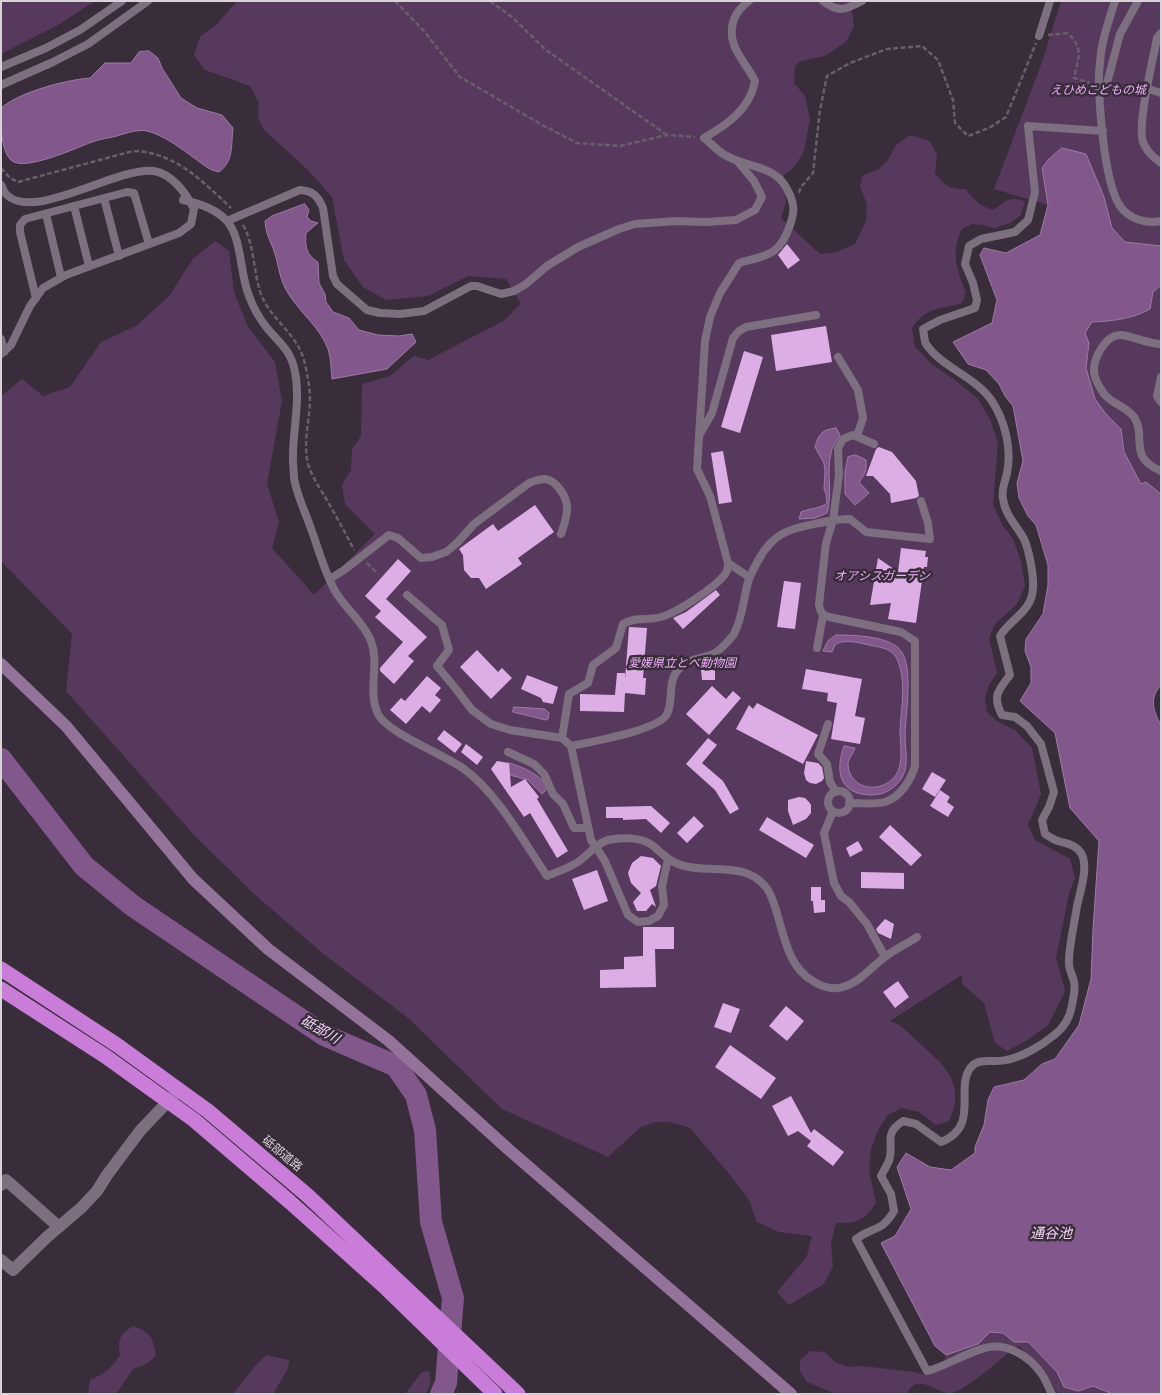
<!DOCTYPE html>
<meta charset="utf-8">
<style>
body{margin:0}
#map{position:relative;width:1162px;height:1395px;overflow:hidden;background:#392c3b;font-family:"Libre Baskerville",serif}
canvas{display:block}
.frame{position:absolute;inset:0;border:2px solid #dad1db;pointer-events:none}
</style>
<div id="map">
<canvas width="1162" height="1395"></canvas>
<div class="frame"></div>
</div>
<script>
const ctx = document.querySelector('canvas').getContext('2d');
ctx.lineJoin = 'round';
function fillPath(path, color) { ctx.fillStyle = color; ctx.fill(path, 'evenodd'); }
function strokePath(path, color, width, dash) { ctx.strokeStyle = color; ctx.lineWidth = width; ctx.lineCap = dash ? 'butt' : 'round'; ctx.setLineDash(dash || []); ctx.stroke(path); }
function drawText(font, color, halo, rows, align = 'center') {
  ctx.font = font + ' "Libre Baskerville","Noto Sans JP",serif'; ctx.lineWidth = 5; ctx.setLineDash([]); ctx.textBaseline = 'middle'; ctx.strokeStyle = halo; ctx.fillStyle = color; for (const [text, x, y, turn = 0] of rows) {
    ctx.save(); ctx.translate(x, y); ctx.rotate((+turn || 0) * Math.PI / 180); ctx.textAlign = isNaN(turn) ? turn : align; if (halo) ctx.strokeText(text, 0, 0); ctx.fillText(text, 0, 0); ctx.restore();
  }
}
fillPath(new Path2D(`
 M1 1H95L58 25 1 54Z
 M237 1H851L854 26 846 42 825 56 801 61 795 66 794 83 805 96 810 119 804 151 795 166 784 175 786 202 781 218 820 254 837 252 855 244 866 221 867 204 860 187 862 176 879 169 888 160 896 145 910 135 930 141 937 155 935 173C945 186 949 189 965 189L979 204 992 210C1007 203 1005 195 1025 201L1021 215 1010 223 994 228 983 225 972 224 962 229C950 254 957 269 966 293L962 303C939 310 927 306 912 328L915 347 933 365 955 380 978 399 990 419 998 443 993 505 1002 524 1013 539 1021 561 1025 586 1017 604 995 624 989 638 997 673 989 685 985 698 987 712 997 721 1015 730 1032 748 1041 794 1028 825 1035 840 1070 859 1075 878 1069 894 1056 958 1065 991 1048 1025 1026 1041 1007 1051 995 1043 984 1003 962 984V975L890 1021 901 1026 940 1062 950 1075 955 1090V1105L949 1121 936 1125 919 1112 901 1108 887 1116 878 1130 871 1149 869 1171 876 1203C865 1221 856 1223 836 1223L831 1243 833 1267 824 1284 789 1305 777 1292 807 1256 812 1236 779 1232 757 1222 749 1200 730 1175 690 1128 670 1122H655L641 1127 608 1157 502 1109 408 1018 326 956 253 893 194 835 66 691 72 634 1 561V396L22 379 43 396 70 387 101 342 136 326 169 296 193 259 215 241 229 251 234 292 248 327 275 362 282 401 267 484 279 522 272 548 314 595 375 534 345 504 342 485 351 470 352 449 361 436 362 384 390 376 414 356 428 360 505 320 521 303 506 279 468 276 428 296 386 300 363 287 344 260 332 197 309 171 263 129 258 116 259 103 250 86 205 70 194 55 200 37 217 24Z
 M1061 1H1161V246L1125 242 1112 228 1104 197 1085 154 1075 152 1042 168 1048 205 994 189 1042 62Z
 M1161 285V494L1146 482 1141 484 1124 452 1121 429 1106 414 1095 399 1086 368 1089 343 1085 333 1092 322C1111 321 1133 320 1150 309L1153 292Z
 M133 1326C151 1332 153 1338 156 1356L146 1364 133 1369 116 1394H88L90 1380C104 1374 112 1368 120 1355 118 1339 119 1335 133 1326Z
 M990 1332 1003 1333 1014 1342H1027L1057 1372 1064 1387 1078 1391 1093 1386 1113 1394H1058L1043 1370 1020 1347H1014C1003 1358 965 1391 951 1393 937 1395 918 1370 907 1394H836L807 1382 800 1371V1360L811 1351 825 1352 835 1362 848 1367 862 1366 914 1372 925 1375 944 1369 946 1355 978 1344Z
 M266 1355 289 1360C289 1375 279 1379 274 1394H233L255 1366Z
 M429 1371 431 1382 426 1394H405L422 1372Z`), '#58395e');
const water = new Path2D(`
 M149 51 158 58 162 68 181 98 197 108 222 115 233 128C231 145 234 161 219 172 208 170 203 164 194 158 181 148 163 135 147 131 139 129 126 133 117 136 109 138 100 139 92 142 76 148 26 171 12 161 0 151 1 123 1 108 20 92 65 80 90 78L105 63H131L139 52Z
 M1062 148 1086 154 1104 197 1112 228 1125 242 1161 246V285L1153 292 1150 309C1133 319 1112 321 1092 322L1085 333 1089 343 1086 368 1095 399 1106 414 1121 429 1124 452 1141 484 1146 482 1161 494V685C1149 698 1153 711 1161 725V1394H1113L1093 1386 1078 1391 1064 1387 1057 1372 1028 1342H1014L1003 1333 990 1332 978 1344 946 1355 935 1346 881 1243 895 1236 911 1209 897 1167 906 1153 930 1167 951 1170 975 1153V1147L984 1125 988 1100 994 1087 1024 1080 1042 1064 1055 1059 1079 1025 1091 979 1093 929 1099 841 1070 808 1055 733 1020 701 1031 683V667L1025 651 1026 639 1043 614 1048 585V565L1036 525 1028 516 1019 498 1017 483 1023 461 1013 406 1005 396 999 384 986 370 968 364 953 342 992 323 997 300 980 255 984 248 1006 253 1040 235 1048 205 1042 168 1049 159Z
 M305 204 309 210 307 217 311 221 318 223 306 233C305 246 306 255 318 262L319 283 325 294 326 302 333 312 349 318 359 330 378 335 399 336 412 334 416 342 387 369 332 379C331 370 331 358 328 349 320 327 300 313 288 293 280 281 279 267 275 254 271 241 266 236 265 221L272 216Z
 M836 428 840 435C837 440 832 446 831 453 826 472 833 494 827 513L815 518 799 519 801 512C810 508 820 509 827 503L826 494 824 489 825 471 824 463 815 447C819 433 822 430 836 428Z
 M856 455 866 460C867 470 865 475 859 482L869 493 855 505 845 494V472L848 457Z
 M836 635C853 635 891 636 901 651 914 668 905 716 905 737 905 746 907 755 906 764 906 771 902 779 897 784 889 792 881 795 870 795 839 794 835 771 844 746L855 748C853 755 848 758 848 765 850 791 883 794 896 775 904 763 900 744 900 731 901 708 907 681 897 659 893 651 887 649 879 647 866 645 845 637 835 645L832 652 823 651 828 641Z
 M514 707 545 709 549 713 548 719 546 720 513 712Z
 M509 763C523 767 540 774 548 788L542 794 528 780 510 775Z`);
fillPath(water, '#82578b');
strokePath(water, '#9c7ca3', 1);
strokePath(new Path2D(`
 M1 759 84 866 133 906 324 1035 396 1066 416 1095 425 1130 431 1222 453 1298 446 1383 441 1394`), '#82578b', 22);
fillPath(new Path2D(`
 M787 244 800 260 788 269 778 255Z
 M826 326 832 362 776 371 771 335Z
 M744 351 763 357 740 433 721 427Z
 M879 447 892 452 916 481 919 496 916 498 891 503 890 494 873 476H866L876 449Z
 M723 451 732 502 719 504 711 453Z
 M535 505 554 532 518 558 522 564 486 589 479 578H471L464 570 463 555 459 549 493 524 498 531Z
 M901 548 926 551 925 557H928L927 567H924L916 623 888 619 891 603 870 605 878 558 898 572Z
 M398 559 411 571 386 599 427 637 408 656 414 661 394 684 380 671V668L403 642 375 617 381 611 365 596Z
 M784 581 801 583 795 629 777 627Z
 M716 590 720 595 683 629 673 618 686 612Z
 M629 627 647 628 643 678H646L645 695 625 693 624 712 580 711V694L615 695 617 673H625V679Z
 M477 650 498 672 502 668 512 678 491 699 460 667Z
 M806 669 862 679 855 716 865 718 860 744 831 739 837 703 827 701 828 693 802 689Z
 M701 670H715V680H702Z
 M527 675 558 687 553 704 543 702 541 698 521 689Z
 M427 676 441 688 435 695 441 700 430 713 422 706 406 724 390 710 401 698 405 701Z
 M712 686 726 699 733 691 741 698 709 735 686 714Z
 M757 703 818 735 803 764 736 729 749 705 753 709Z
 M444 730 462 744 455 753 437 739Z
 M708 738 717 745 702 763 723 781 739 809 730 814 715 790 686 764Z
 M466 744 483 757 477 765 461 752Z
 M497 761 509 763 511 787 525 779 539 797 537 799 568 851 557 858 530 813 524 817 491 769Z
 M806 761 818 763 822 767 824 778 822 781 816 784 810 783 806 780 804 773Z
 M932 772 946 780 935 797 922 789Z
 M940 790 950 797 947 802 954 807 948 817 930 806Z
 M799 797 805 798 809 802 811 805V813L806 819 793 825 788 811V800Z
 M651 806 670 823 661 833 646 819 623 820V818H606V807Z
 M694 816 704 826 687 843 677 833Z
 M767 817 814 845 806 858 759 830Z
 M890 825 922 855 911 866 879 837Z
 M858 841 863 850 850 857 846 848Z
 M641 856 653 858 661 866 656 886 650 890 656 907 652 904 646 911H637L633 902 641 893 631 883 628 873 632 863Z
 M597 870 608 901 584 910 572 879Z
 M861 872 904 873V889L861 888Z
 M811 887H821V900H825V912L814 913 813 901H811Z
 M885 919 894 924 891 939 878 933 876 929Z
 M643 927H674V949H655L656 987 600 988V970L624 969V957L643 956Z
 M898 981 909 997 895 1008 883 992Z
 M723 1003 740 1009 731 1033 714 1027Z
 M786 1006 804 1021 787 1041 769 1026Z
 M730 1045 776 1078 761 1099 715 1067Z
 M791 1096 811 1133 814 1129 844 1152 833 1166 807 1146 811 1141 798 1131 788 1136 772 1106Z`), '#ddaee6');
strokePath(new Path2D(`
 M395 1 424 31 460 77 544 126 577 143 620 146 667 135 695 137
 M490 1 512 17 546 50 667 135
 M1048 35 1067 33C1085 48 1078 58 1074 78L1090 83
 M1 168 10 178 18 182 133 151C175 152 202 181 231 208
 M799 193 801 187 813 173 820 110 827 76 850 63 887 49 922 46 938 60 953 100 955 123 968 136 989 128 1006 117 1036 43
 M243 225C255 246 253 272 261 294 272 322 298 333 305 364 308 377 310 389 310 402 309 421 304 440 307 459 309 472 318 485 325 497 335 514 345 532 354 550
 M367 563 378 574`), '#6a5e6c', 2.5, [5, 2.5]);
strokePath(new Path2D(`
 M823 1C839 13 845 10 862 1
 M1115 1C1110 17 1103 36 1101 53 1100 64 1098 76 1099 87 1100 115 1105 184 1120 206 1129 219 1146 224 1161 221
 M1161 33 1157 38C1153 60 1137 124 1143 142 1146 151 1154 158 1161 163
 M1039 36 1050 1
 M1 67 46 48 80 30 122 1
 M1 85 53 62 88 44 148 1
 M1099 85 1106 87 1120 34 1138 1
 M1148 89 1161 93
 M1 185C3 188 4 193 7 195 34 222 118 166 154 171 172 174 186 193 194 209L191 224 179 233 66 275 43 288 30 306 11 345 1 354
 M104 198 119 256
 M183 200C198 203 216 209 227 221 242 238 240 275 249 296 253 307 259 318 267 328 280 344 291 350 295 372 301 401 292 433 293 462 294 469 293 477 295 483 298 497 305 512 310 526 318 547 324 571 335 591 345 608 364 623 371 641 380 665 367 691 378 714 386 732 445 755 464 769 498 794 523 841 547 876 557 872 569 868 578 862 587 856 598 842 608 840 621 837 641 837 652 845 660 851 666 859 676 863 704 876 742 859 765 886 771 892 773 902 776 910 784 935 788 967 813 981 820 986 830 989 838 988 857 986 871 967 885 957 895 949 907 944 917 937
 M74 206 89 266
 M46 214 61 277
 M227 221 300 190C313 191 318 196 323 208L333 276 337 284 367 310 380 313 400 314 424 311 471 286H477L501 294 514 291 526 284 547 266 578 247 619 229 635 224 677 221 706 222 736 220 755 210 762 197 754 181 738 162
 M36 298 20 232V225L25 219 127 192 134 193 149 244
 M1 339 4 352
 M1161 344C1147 344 1131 335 1120 335 1106 335 1094 357 1094 370 1093 377 1100 388 1104 394 1112 404 1127 407 1134 417 1147 436 1127 457 1161 471
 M838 357 858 390 863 418 857 436
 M1161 377 1157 396 1161 402
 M700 434 712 413 733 338 739 331 746 327 816 315
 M874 444 853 435 843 439 838 448 839 475 833 520 850 519 866 532 930 539 928 523 921 501
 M833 520 826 543 819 604C820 612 822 615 829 617L901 632 915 641V766C911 779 901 797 885 802 874 805 861 803 849 803
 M728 563 749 577
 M330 579 344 570 389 535 398 538 421 558 432 557 446 552 457 543 474 524 529 483C534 481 539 479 545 479 556 480 566 496 567 506 568 515 564 525 561 534
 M407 595 442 625 449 650 437 666 456 689 472 710 491 724 510 730 562 738
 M817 648 823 615
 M828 724 818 754 827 764 830 782 836 792
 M571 746 562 738 569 694 588 683 593 665 616 648 623 624C637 616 646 621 661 617 676 613 720 585 727 571 728 568 728 566 728 563L710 496 697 469 705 341 710 317 720 293 739 263C768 255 780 255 790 225 794 213 795 207 790 195 777 163 750 170 725 155 717 151 711 143 704 138 728 124 750 109 755 81 744 59 725 45 734 19 737 12 742 6 749 1
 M508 752 534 764 544 774 553 794 563 804 574 828H588
 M828 802a11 11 0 1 1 22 0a11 11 0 1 1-22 0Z
 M833 811 824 833 834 883 841 896 849 902 867 924 885 957
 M668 859 662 886 664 905 658 916 649 921 638 922 628 915 605 861 591 840 571 746C590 742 660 730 667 714 674 700 667 682 678 670 690 656 703 660 715 653 721 649 730 640 734 634 742 619 743 603 747 586 749 576 754 568 759 559 777 526 800 528 833 520
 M1052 1394C1048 1387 1046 1380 1041 1373 1029 1356 1006 1342 985 1348 965 1353 947 1366 927 1371L856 1239C873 1226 881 1233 894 1211L891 1194 881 1176C884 1170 889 1163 890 1157 893 1140 884 1134 903 1121L916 1124 941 1142C981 1126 954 1088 971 1067 979 1057 995 1063 1006 1060 1022 1057 1041 1046 1053 1036 1064 1028 1070 1018 1072 1005 1073 998 1076 989 1074 982 1073 976 1069 970 1069 964 1068 952 1074 925 1076 912 1078 896 1090 868 1081 853 1075 844 1067 844 1058 841 1053 840 1049 836 1045 834L1042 820 1049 807 1054 792 1041 744 1027 726 1015 717 1002 715C992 697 998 690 1010 675L1000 636C1011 618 1032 612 1033 588 1034 576 1029 550 1024 539 1017 526 1005 515 1003 499 1001 490 1005 482 1007 473 1012 449 1005 421 992 401 975 376 942 368 926 344 924 340 924 334 923 329L940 320 975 308 977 300 973 283 965 264 969 246 981 239 1015 232 1028 220 1035 192 1028 126 1103 131`), '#7d6f80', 8);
strokePath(new Path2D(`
 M1 1185 6 1180 59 1227
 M1 1260 13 1270 47 1237 81 1208 97 1191 107 1175 140 1131 174 1095`), '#7d6f80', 12);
strokePath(new Path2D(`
 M1 664 66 726 193 879 268 949 389 1041 508 1149 791 1394`), '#94739a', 12);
strokePath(new Path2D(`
 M1 969 117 1045 208 1111 307 1195 518 1394
 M1 989 105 1056 194 1120 290 1202 387 1289 495 1394`), '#c97dd8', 15);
drawText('italic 12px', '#f0b0fc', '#392c3b', [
 ["えひめこどもの城",1098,91],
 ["オアシスガーデン",882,577],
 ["愛媛県立とべ動物園",682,664]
]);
drawText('12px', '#dad1db', '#392c3b', [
 ["砥部道路",282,1154,40]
]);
drawText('italic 14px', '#f1d7f5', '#392c3b', [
 ["砥部川",320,1030,30],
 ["通谷池",1051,1234]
]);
</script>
